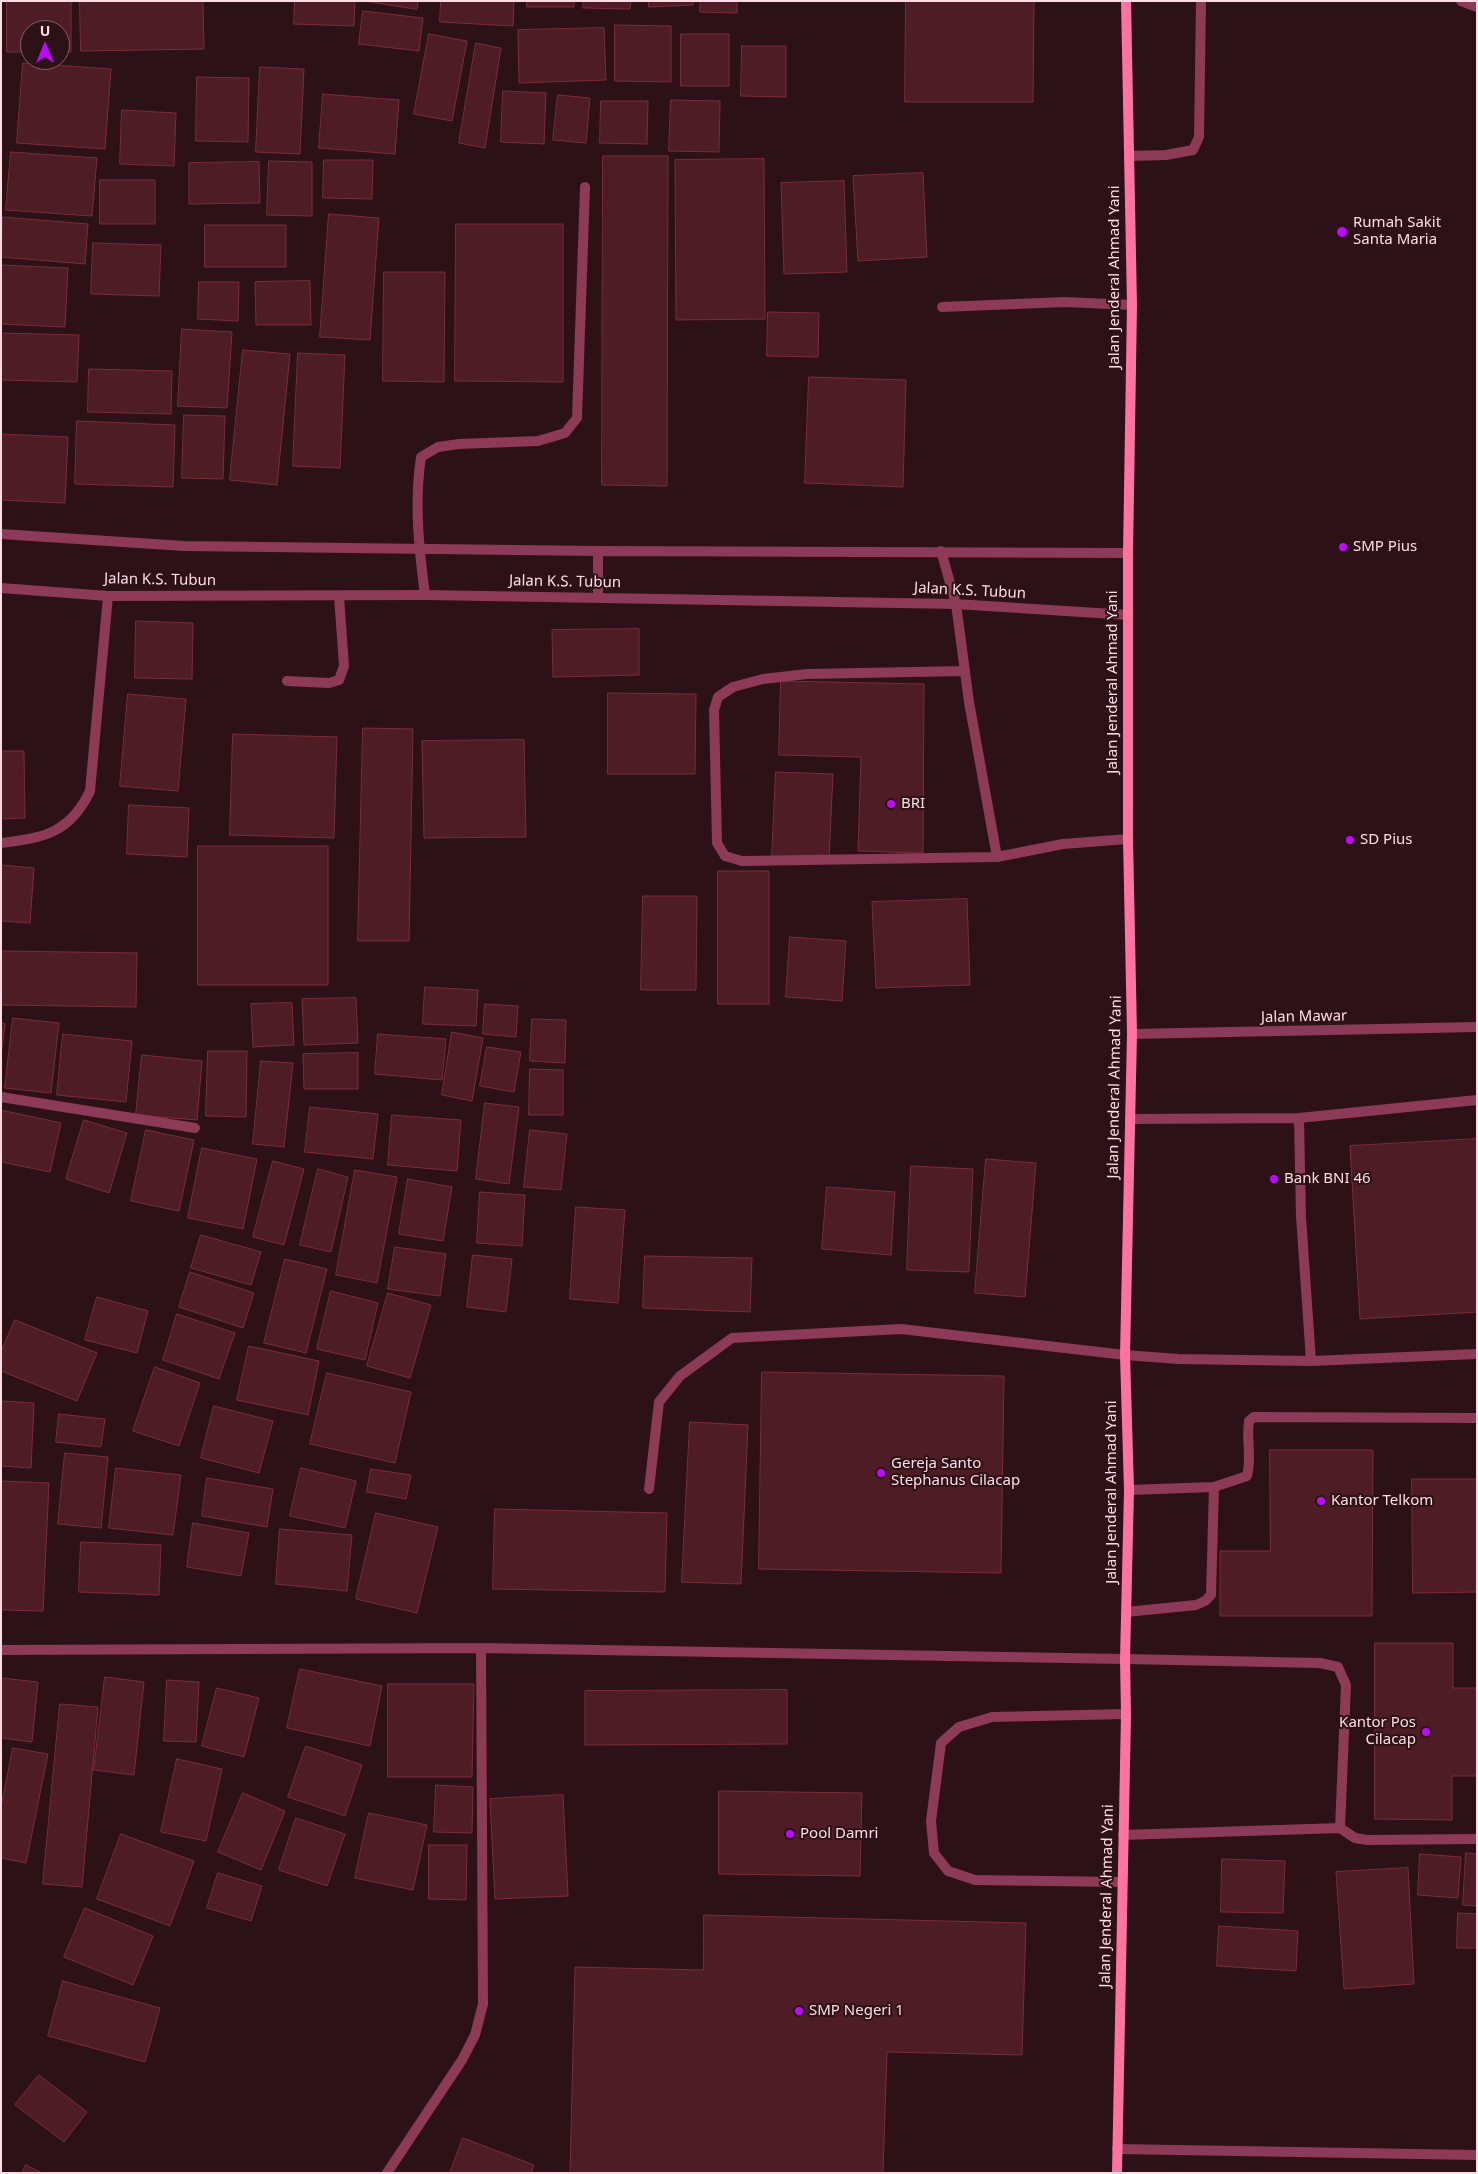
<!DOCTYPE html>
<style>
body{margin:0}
#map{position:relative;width:1478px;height:2174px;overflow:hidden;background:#2c1116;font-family:"Noto Sans",sans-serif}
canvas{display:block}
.frame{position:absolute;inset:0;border:2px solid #ffdce5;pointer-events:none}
.north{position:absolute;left:20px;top:20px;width:50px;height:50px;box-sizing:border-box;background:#2c1116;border:1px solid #806269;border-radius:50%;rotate:0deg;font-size:14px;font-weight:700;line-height:20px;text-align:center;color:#ffdce5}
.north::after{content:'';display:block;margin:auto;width:18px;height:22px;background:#be08ff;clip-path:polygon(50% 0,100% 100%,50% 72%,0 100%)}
</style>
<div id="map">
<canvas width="1478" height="2174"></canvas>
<div class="frame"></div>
<div class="north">U</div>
</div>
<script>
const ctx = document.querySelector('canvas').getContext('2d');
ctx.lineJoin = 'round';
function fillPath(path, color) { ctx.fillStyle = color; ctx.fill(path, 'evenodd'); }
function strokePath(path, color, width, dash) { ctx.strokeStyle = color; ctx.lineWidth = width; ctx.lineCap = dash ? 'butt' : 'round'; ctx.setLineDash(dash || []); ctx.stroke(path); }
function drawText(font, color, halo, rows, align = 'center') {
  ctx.font = font + ' "Noto Sans",sans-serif'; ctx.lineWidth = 4; ctx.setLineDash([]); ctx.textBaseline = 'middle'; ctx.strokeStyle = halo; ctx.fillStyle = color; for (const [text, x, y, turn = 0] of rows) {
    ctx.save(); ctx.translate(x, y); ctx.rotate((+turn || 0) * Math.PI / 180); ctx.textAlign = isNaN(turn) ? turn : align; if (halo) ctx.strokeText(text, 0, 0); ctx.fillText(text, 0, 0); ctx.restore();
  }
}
const building = new Path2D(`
 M7 1H71V52H60V30H30V52H7Z
 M80 1H203L204 49 81 51Z
 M295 1H355L354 26 294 24Z
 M364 1H418L417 9Z
 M441 1H514L513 26 440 22Z
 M527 1H574V7H527Z
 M584 1H631L630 9 583 8Z
 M649 1H693V5L649 7Z
 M701 1H737V13L700 12Z
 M906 1H1034L1033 102H905Z
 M363 11 423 18 419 51 359 44Z
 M615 25 671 26V82L615 81Z
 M604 28 606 80 519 83 518 30Z
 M429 34 467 41 452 121 414 114Z
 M681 34H729V86H681Z
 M476 43 501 48 485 148 459 143Z
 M742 46H786V97L741 96Z
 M23 63 111 69 105 149 17 143Z
 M260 67 304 69 300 154 256 152Z
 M197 77 249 78 248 142 196 141Z
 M503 91 546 93 544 144 501 142Z
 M323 94 399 100 395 154 319 148Z
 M558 95 590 98 586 143 553 140Z
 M671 100 720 101 719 152 669 151Z
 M601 101H648L647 144 600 143Z
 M122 110 176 113 174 166 120 164Z
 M11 152 97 158 92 216 6 210Z
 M603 156H668L667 486 602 485Z
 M764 159 765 319 676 320 675 160Z
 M324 160H373L372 199 323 198Z
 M269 161 312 162V216L267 215Z
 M259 162 260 203 189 204V163Z
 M923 173 927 257 858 261 853 176Z
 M100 180H155V224H100Z
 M844 181 847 272 784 274 781 183Z
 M329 214 379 218 370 340 320 337Z
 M3 217 88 224 85 264 1 257Z
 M456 224H563V382L455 381Z
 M205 225H286V267H205Z
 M93 243 161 245 159 296 91 294Z
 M1 265 68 268 65 327 1 324Z
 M384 272H445L444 382 383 381Z
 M310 281 311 325H256L255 282Z
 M199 282H239L238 321 198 319Z
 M768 312 819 313 818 357 767 356Z
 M182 329 232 332 227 408 178 406Z
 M1 333 79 335 77 382 1 380Z
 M243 350 290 354 277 485 230 480Z
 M298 353 345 355 340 468 293 466Z
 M89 369 172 371 171 414 88 412Z
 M809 377 906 380 903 487 805 483Z
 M184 415 225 416 223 479 182 478Z
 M77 421 175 425 173 487 75 484Z
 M1 434 68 437 65 503 1 500Z
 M136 621 193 623 192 679 135 678Z
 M639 629V675L553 677 552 630Z
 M781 681 924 684 923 853 858 851 861 757 779 755Z
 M608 693 696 694 695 774H608Z
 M128 694 186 699 178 791 120 786Z
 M363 728 413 729 409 941H358Z
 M233 734 337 737 334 838 230 835Z
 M524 740 526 837 424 838 422 741Z
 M1 751H24L25 818 1 819Z
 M776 772 833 774 829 859 772 857Z
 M129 805 189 808 187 857 127 854Z
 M198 846H328V985H198Z
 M1 865 34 868 30 923 1 921Z
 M718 871H769V1004H718Z
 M643 896H697L696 990H641Z
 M967 899 970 985 876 988 872 902Z
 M790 937 846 941 842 1001 786 997Z
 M1 951 137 953 136 1007 1 1005Z
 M425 987 478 990 476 1026 423 1024Z
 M356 998 358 1043 304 1045 302 999Z
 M292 1003 294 1045 253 1047 251 1004Z
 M485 1004 518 1006 516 1037 483 1034Z
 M13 1018 59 1023 51 1093 5 1088Z
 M532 1019 566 1020 565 1063 530 1061Z
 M1 1023 5 1024 1 1056Z
 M452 1032 483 1038 472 1101 442 1095Z
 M63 1034 132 1041 126 1102 57 1095Z
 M378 1034 446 1039 442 1080 375 1074Z
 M487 1047 521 1052 514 1092 480 1086Z
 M208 1051H247L246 1117 206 1116Z
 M358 1053V1089H304L303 1054Z
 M142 1055 202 1061 197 1120 136 1115Z
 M261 1061 293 1063 284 1147 253 1144Z
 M530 1069 563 1070V1115H529Z
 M485 1103 519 1107 509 1184 476 1179Z
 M310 1107 378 1114 373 1159 305 1152Z
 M1 1110 61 1123 50 1172 1 1162Z
 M392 1115 461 1120 457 1171 388 1165Z
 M84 1120 127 1133 109 1193 66 1179Z
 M146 1130 194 1140 179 1211 131 1201Z
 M530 1130 567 1134 561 1190 524 1187Z
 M1477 1139V1312L1360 1319 1350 1146Z
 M202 1148 257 1159 243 1229 188 1218Z
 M986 1159 1036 1163 1025 1297 975 1293Z
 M273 1161 304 1169 284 1245 253 1237Z
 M911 1166 973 1169 969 1272 907 1270Z
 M318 1169 348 1177 331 1252 300 1245Z
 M355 1170 397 1177 377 1283 336 1275Z
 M408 1179 452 1187 443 1241 399 1234Z
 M827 1187 895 1192 891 1255 822 1249Z
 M480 1192 525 1195 522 1246 477 1243Z
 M576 1207 625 1210 618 1303 570 1299Z
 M201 1235 261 1252 251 1285 191 1268Z
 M395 1247 446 1254 440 1296 388 1289Z
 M473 1255 512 1259 506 1312 467 1307Z
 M645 1256 752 1258 750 1312 643 1308Z
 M285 1259 327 1269 306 1353 264 1343Z
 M190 1272 254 1293 243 1328 179 1307Z
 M331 1291 378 1303 365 1360 317 1349Z
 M388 1293 431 1305 410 1378 367 1366Z
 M97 1297 148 1311 137 1353 85 1340Z
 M177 1314 235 1333 219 1379 163 1360Z
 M15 1320 97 1353 77 1401 1 1371V1352Z
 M249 1346 319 1361 308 1415 237 1400Z
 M155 1367 200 1383 179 1446 133 1431Z
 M762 1372 1004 1376 1001 1573 759 1569Z
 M327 1373 411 1392 395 1463 310 1444Z
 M1 1401 34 1403 31 1468 1 1466Z
 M214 1406 273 1421 259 1473 201 1458Z
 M59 1414 105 1419 101 1447 56 1442Z
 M690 1422 748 1425 741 1584 682 1582Z
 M1270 1450H1373L1372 1616H1220V1551H1270Z
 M65 1453 108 1457 101 1528 58 1524Z
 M116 1468 181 1475 173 1535 109 1528Z
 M301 1468 356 1481 345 1528 290 1516Z
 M371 1469 411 1475 406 1499 367 1492Z
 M207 1478 273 1489 267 1527 202 1516Z
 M1412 1479H1477V1592L1413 1593Z
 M1 1481 49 1483 43 1611 1 1610Z
 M495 1509 667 1513 665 1592 493 1589Z
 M376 1513 438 1527 417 1613 356 1599Z
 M193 1523 249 1533 241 1576 187 1567Z
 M280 1529 352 1535 347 1591 276 1584Z
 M81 1542 161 1545 159 1595 79 1592Z
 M1375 1643H1453V1688H1477V1776H1452V1820L1375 1819Z
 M300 1669 382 1686 370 1746 287 1728Z
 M105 1677 144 1682 134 1775 94 1770Z
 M1 1678 38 1682 32 1742 1 1738Z
 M167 1680 199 1682 196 1742 164 1741Z
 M388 1684H474L472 1777H388Z
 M217 1688 259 1698 244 1757 202 1746Z
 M787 1690V1744L585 1745V1691Z
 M60 1704 98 1707 82 1887 43 1884Z
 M306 1746 362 1765 345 1816 288 1797Z
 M13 1748 48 1754 26 1863 1 1858V1808Z
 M177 1759 222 1769 206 1841 161 1832Z
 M436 1785 473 1787 472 1833 434 1832Z
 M719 1791 862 1793 860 1876 719 1874Z
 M243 1793 285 1811 261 1870 218 1852Z
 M563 1795 568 1896 495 1899 490 1799Z
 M369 1813 427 1825 413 1890 355 1878Z
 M296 1818 345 1834 327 1886 279 1870Z
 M121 1834 194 1861 170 1926 97 1899Z
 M429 1845H467L466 1900 429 1899Z
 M1466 1853 1477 1854V1906L1463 1905Z
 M1420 1854 1461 1857 1458 1898 1418 1895Z
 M1222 1859 1285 1861 1283 1913 1221 1912Z
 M1408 1868 1414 1984 1344 1989 1336 1872Z
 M218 1873 262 1886 251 1921 207 1908Z
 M85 1908 153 1936 133 1985 64 1957Z
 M1458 1913 1477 1914V1948H1457Z
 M704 1915 1026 1923 1022 2055 887 2052 883 2173H570L575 1967 703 1970Z
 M1219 1926 1298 1931 1296 1971 1217 1966Z
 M63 1981 160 2008 145 2062 48 2036Z
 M39 2075 87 2112 64 2142 15 2105Z
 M463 2138 534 2165 531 2173H450Z
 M26 2165 42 2173H22Z`);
fillPath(building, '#4e1c24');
strokePath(building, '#7b2d3a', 1);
strokePath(new Path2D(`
 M1129 156 1166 155 1193 150 1199 137 1201 1
 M941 551 956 604 969 702 997 857 1063 844 1128 839
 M425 595C419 549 414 503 421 457L438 447 459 444 538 441 565 433 577 418 585 187
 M965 671 807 674 763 679 733 687 718 697 714 710 717 843 725 856 742 861 997 857
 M287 681 329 683 339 680 344 666 339 596
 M1299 1118 1301 1217 1311 1361
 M1130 1119 1299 1118 1477 1100
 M649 1489 659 1402 680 1376 732 1338 901 1329 1125 1355 1178 1359 1311 1361 1477 1354
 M1129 1490 1214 1487 1247 1476C1252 1458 1246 1440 1249 1421L1254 1417 1477 1418
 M1126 1612 1196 1605 1205 1601 1211 1595 1214 1487
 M1125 1659 1320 1663 1338 1667 1346 1685 1340 1828
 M1123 1835 1340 1828 1355 1838 1367 1840 1477 1839
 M1121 1882 975 1880 948 1871 934 1853 931 1821 941 1743 959 1727 992 1717 1126 1714`), '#8c3a55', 10);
strokePath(new Path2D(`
 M1461 1 1477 7
 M942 307 1065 302 1132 305
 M1 534 184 546 598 551 1128 553
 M1 588 108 596 425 595 956 604 1128 615
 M598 597V551
 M1 843C44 838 70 833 90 791L108 596
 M1132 1034 1477 1027
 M1 1097 195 1128
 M1 1650 481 1648 1125 1659
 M1117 2149 1477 2155
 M387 2173 462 2060 475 2035 483 2004 481 1648`), '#8c3a55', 10);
strokePath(new Path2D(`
 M1117 2173 1126 1714 1125 1659 1129 1490 1125 1355 1132 1034 1128 839V553L1132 305 1126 1`), '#ff73a2', 10);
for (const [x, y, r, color] of [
 [1342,232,6,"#be08ff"],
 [1343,547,5,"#be08ff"],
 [891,804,5,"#be08ff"],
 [1350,840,5,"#be08ff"],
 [1274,1179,5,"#be08ff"],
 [881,1473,5,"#be08ff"],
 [1321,1501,5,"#be08ff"],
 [1426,1732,5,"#be08ff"],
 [790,1834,5,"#be08ff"],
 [799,2011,5,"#be08ff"]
]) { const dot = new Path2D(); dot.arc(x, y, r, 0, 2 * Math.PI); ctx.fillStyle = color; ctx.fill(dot); strokePath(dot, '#2c1116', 2); }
drawText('15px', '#ffdce5', '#2c1116', [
 ["Rumah Sakit",1353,223],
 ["Santa Maria",1353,240],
 ["SMP Pius",1353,547],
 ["BRI",901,804],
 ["SD Pius",1360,840],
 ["Bank BNI 46",1284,1179],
 ["Gereja Santo",891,1464],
 ["Stephanus Cilacap",891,1481],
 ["Kantor Telkom",1331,1501],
 ["Kantor Pos",1416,1723,"right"],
 ["Cilacap",1416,1740,"right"],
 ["Pool Damri",800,1834],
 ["SMP Negeri 1",809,2011]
], 'left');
drawText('15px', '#ffdce5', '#2c1116', [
 ["Jalan Jenderal Ahmad Yani",1115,277,-90],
 ["Jalan K.S. Tubun",160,580,1],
 ["Jalan K.S. Tubun",565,582,1],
 ["Jalan K.S. Tubun",970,591,3],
 ["Jalan Jenderal Ahmad Yani",1113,682,-90],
 ["Jalan Mawar",1304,1017,-1],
 ["Jalan Jenderal Ahmad Yani",1115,1087,-89],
 ["Jalan Jenderal Ahmad Yani",1112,1492,-90],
 ["Jalan Jenderal Ahmad Yani",1107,1896,-89]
]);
</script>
